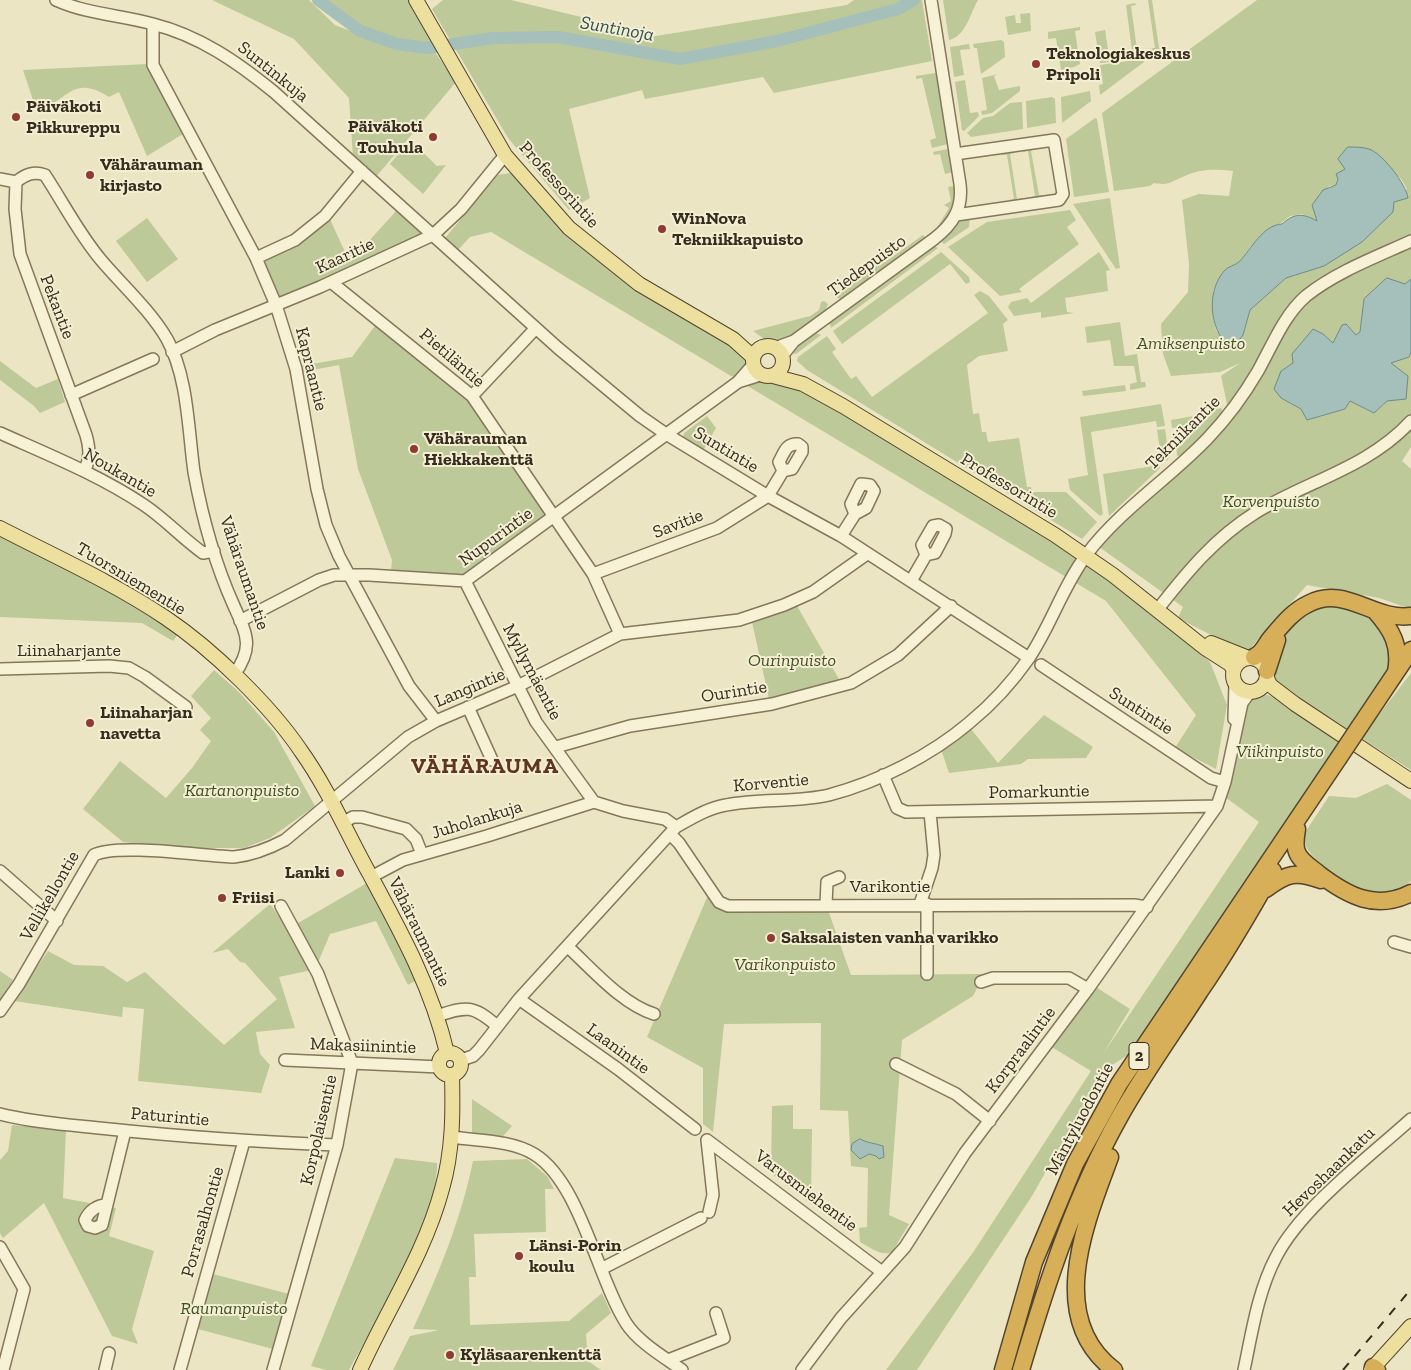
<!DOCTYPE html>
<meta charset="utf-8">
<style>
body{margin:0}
canvas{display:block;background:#ece5c3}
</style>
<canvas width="1411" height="1370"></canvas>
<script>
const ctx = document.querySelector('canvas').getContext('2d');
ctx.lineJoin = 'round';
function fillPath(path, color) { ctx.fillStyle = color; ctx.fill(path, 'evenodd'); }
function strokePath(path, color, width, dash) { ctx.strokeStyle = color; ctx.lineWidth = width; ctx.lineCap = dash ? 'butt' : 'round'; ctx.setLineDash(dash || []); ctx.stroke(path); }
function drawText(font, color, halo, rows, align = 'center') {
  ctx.font = font + ' "Zilla Slab",serif'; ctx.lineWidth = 4; ctx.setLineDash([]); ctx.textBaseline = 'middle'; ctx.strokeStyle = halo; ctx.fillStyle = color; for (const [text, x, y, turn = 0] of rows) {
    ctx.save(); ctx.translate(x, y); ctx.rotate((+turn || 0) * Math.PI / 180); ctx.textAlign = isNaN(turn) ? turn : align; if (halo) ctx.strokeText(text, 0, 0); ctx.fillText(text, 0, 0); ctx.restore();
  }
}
fillPath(new Path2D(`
 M212 0H309L335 25 391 47 434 51 456 82 375 178 353 157 349 98 294 39Z
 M318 0H416L440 42 428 48 360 31Z
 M443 0H511L581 17 606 28 650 37 847 5 854 0H922L932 61 774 93 763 77 645 99 642 90 569 109 590 198 569 210 508 138 432 9Z
 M943 0H978C970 14 966 36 949 40Z
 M1148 0H1152L1159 48 1162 52H1166L1165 55 1155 61 1154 57H1151L1149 49 1155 48Z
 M1257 0H1411V279L1405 284 1364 299 1360 332 1356 335 1346 324 1333 343 1323 334 1293 363 1281 371V398L1301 409 1308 420 1345 409 1350 401 1374 413 1387 401 1390 363 1409 357 1411 352V447L1402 461 1411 469V609L1379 598 1307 585 1246 653 1178 618 1183 607 1095 544 1229 413 1221 376 1240 363 1220 372 1171 376 1163 354 1161 324 1188 292 1189 264 1182 200 1199 194 1229 196 1233 171C1216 169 1200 169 1185 176 1171 181 1170 186 1154 183L1150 186 1114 191 1102 113ZM1369 149 1401 179 1407 189 1324 266 1286 278 1250 310 1243 335 1230 349 1216 330 1213 317V291L1223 272 1241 261 1250 247 1290 216 1302 214 1317 222 1329 186 1336 185 1346 169 1342 163Z
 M1135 3 1136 5 1131 6 1138 57 1133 58 1126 5Z
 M1030 13 1031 31 1008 35 1005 17 1015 15 1016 23H1021L1020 14Z
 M1080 27V30L1075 31 1080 64 1074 67 1061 70 1056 38 1048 39V32Z
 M1105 30 1110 62 1100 63 1095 32Z
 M1001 40 1004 42 1005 57 981 74 977 48H974L973 44Z
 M969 44 970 49 960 50 964 75 954 77 950 47Z
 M1143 59 1144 62 1100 95 1099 85 1103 84 1100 65Z
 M147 64 183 134 147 156 119 92 109 97C72 74 69 100 37 112L23 70Z
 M935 73 938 75 948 144 932 148 930 140 936 138 922 78 916 79V76Z
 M998 74 994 76 999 90 1020 86V91L992 113 982 115 981 111 987 110 982 78Z
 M965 80 970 113 978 112 979 116 964 131 962 130 955 82Z
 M1090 91 1091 101 1062 123 1061 97Z
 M1052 97 1055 99 1056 123 1027 128 1026 101Z
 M1022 102 1023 129 971 137 967 133 983 118 993 116 1010 103Z
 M1095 118 1097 119 1109 192 1074 197 1066 139Z
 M410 140 437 166 446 165 423 194 390 164Z
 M1036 146V149L1031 151 1039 195H1043L1044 199 1031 201 1030 197 1035 196 1028 151 1023 152V148Z
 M948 149 950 150 953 172 945 174 940 154 934 155 933 152Z
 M1014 150 1015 153 1010 154 1017 199 1022 198 1023 202 1010 204 1009 200 1014 199 1007 155H1002L1001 152Z
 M510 173 631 278 746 352 752 380 807 387 1085 556 1210 662 1227 705 1216 769 1175 748 1196 715 1106 601 491 232 470 237 457 251 445 238 498 175Z
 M953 186 955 188C954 206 949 216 938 231H935L949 208 944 205 951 201 948 187Z
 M1110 198 1120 268 1116 269 1073 204Z
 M397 210 427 237 280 304 260 256 329 217 345 252 368 242Z
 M1070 210 1076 220 1067 227 1079 244 1019 289 1022 292 1000 296 948 247 987 222Z
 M970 217 969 227 944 244 941 241 942 237 963 218Z
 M147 218 178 259 147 282 116 241Z
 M923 235 927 239 842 300 832 295 882 258 885 262Z
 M934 246 938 248 831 328 829 321Z
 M941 252 969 277 970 282 966 284 950 264 842 344 833 331Z
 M1099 252 1110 270 1106 271 1108 291 1065 298 1067 312 1074 313 1041 318V312L1014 316 1008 307 1011 302 1027 298 1031 303Z
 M980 291 989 296 1008 320 1003 324 1008 351 979 356 967 365 973 414 979 413 982 432H986L988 442 1019 438 1027 487H1031L1032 492H1066L1097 522 1082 539 807 370 797 361 798 357 827 336 836 349 832 352 851 379 856 376 872 397 988 313 974 295Z
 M824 301 828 304 825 312 779 346H774L753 331 810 316 819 310 821 302Z
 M1120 322 1125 356 1137 354 1141 382H1145L1146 387 1130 390V384L1137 382 1134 366H1114L1110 340 1087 343 1085 327Z
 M377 323 470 399 547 514 545 517 468 573 459 576 391 571 392 560 358 469 339 365 302 372 300 366 352 357Z
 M814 332 821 335 796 354 789 353 790 349Z
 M0 361 36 388 58 379 65 402 40 413 34 406 0 380Z
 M1125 385 1126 391 1083 396 1082 391Z
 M1161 404 1165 426 1157 427 1156 421 1091 432 1103 514 1100 516 1070 490 1068 479 1088 475 1080 417Z
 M1221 408 1224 413 1182 456 1179 457 1177 455 1176 446 1183 445 1181 427 1172 428 1171 420 1199 415V412Z
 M707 416 716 428 703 451 683 437 684 433Z
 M1165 429 1169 458 1167 461 1161 456 1157 430Z
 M1160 465V468L1109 516 1103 474Z
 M0 529 181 630 173 641 142 623 0 617Z
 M1333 603C1361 609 1372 617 1391 639L1389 670 1348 733 1277 683C1267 656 1287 623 1310 609 1316 606 1326 605 1333 603Z
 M797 606 840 681 769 699 752 622Z
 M214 670 239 692 274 732 315 806 270 838 244 848H174L123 842 83 809 120 761 166 798 192 768 211 741 200 730 211 718 191 696Z
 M1411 673V770L1361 738Z
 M1255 691 1295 704 1349 741 1277 835 1131 1053 1103 1071 1032 1196 917 1370H886L974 1251 1091 1071 1050 1046 1091 984 1130 1009 1103 1054 1259 822 1221 794 1242 703Z
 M1044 715 1093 747 1086 758 1028 759 1021 764 949 773 941 749 971 729 998 763Z
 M1387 784 1411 800V881C1399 890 1386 896 1371 893 1355 891 1312 862 1306 846 1305 843 1305 838 1304 834L1329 796 1356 798Z
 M367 883 418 979 408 985 376 921 330 934 317 965 293 926Z
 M709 893 722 907 828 910 851 975 984 974 973 996 902 1040 889 1215 909 1224 892 1252C882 1257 869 1247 860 1242L859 1228 867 1227 868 1168 851 1166 848 1111 820 1110 821 1023 724 1024 713 1132 703 1124V1068L647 1037ZM860 1139C867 1143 874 1143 883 1146L879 1159 876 1156 869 1154 860 1159Z
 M270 904 285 925 312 970 279 977 295 1028 256 1032 260 1054 270 1065 261 1093 138 1081 144 1009 123 1007 122 1017 14 1001 48 951 74 965 103 966 127 982 145 972 224 1045 277 999 245 963 240 962 228 949 212 953Z
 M0 971 13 980 0 999Z
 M472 1099 512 1126 497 1143 472 1140Z
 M793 1105V1129H812L811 1204 771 1173 772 1106Z
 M12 1125 66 1130 63 1198 116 1208 109 1236 154 1251 132 1329 138 1344 112 1336 44 1203 3 1238 0 1233V1160L8 1151Z
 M395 1158 437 1163C438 1218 377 1320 349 1370H326L311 1366Z
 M527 1159 547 1176 554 1189H545L546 1232 474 1234 476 1277H469L470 1325 569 1321 602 1293 611 1313 586 1334 588 1361 601 1370H393L410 1336 439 1330 413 1329C438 1275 461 1220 473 1161Z
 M213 1274 289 1294 273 1349 198 1329Z`), '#bdc998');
const water = new Path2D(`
 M1348 147C1354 147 1363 147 1369 149 1383 154 1406 184 1408 198L1394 202 1393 212 1362 242 1324 266 1286 278 1250 310 1243 335 1234 347 1227 346C1210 326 1206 293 1224 271 1228 266 1235 266 1240 261 1251 249 1263 225 1282 224 1294 213 1303 213 1317 221L1312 205 1323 190 1336 185 1338 179 1336 174 1345 169 1338 159Z
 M1387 278 1405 284 1411 279V352L1409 357 1391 363 1408 376 1406 399 1387 401 1374 413 1350 401 1345 409 1307 420 1301 409 1281 398 1274 389 1281 371 1293 363 1292 354 1313 329 1323 334 1333 343 1342 325 1346 324 1356 335 1360 332 1364 299Z
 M860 1139C867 1143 874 1143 883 1146L884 1157 879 1159 876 1156 869 1154 860 1159 851 1150 852 1144Z`);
fillPath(water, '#a5bfbb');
strokePath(water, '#6c8c89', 1);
strokePath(new Path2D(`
 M318 0 360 31 397 44 428 48 493 38 558 37 680 59 777 41 898 9 914 0`), '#a5bfbb', 12);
const minor = new Path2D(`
 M56 0C87 14 120 15 153 24 200 36 237 62 274 92L558 348 640 416 666 434 768 496 841 536 1029 658
 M153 24V65L256 258 276 305 296 369 317 489 326 525 339 556 409 686 436 721
 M955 154 1054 140 1063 194 1059 200 956 215
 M0 179 16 182
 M256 258 295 240 325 216 362 171
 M331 282 472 396 593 574 620 634
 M775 348 794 341
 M172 352 215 330 320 287 433 235 461 209 505 155
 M782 356 794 341 934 239C953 224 963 209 960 184L931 0
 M738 382 760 375
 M71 395 153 359
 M472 396 536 328
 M0 433C49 455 99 475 144 505 165 519 182 538 203 553L214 551
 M85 470C90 458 90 449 86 435L20 254 15 209 16 182C26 174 34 171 45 175 64 204 79 234 101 260 123 286 150 310 167 339 188 377 188 429 194 472 202 516 215 564 234 606 247 635 254 647 234 675
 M841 536 855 514 866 508 874 491 870 485 861 484 851 504 855 514
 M593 574 717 528 768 496 783 471 792 469 802 452V447L798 444C786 443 784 453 779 462L783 471
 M465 581 536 722 594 802 623 811 665 819 676 827
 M911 581 926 555 935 553 945 534 946 529 939 525 933 526 922 545 926 555
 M1158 609C1187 572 1215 538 1255 513 1307 481 1368 468 1411 421
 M240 621 319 580 334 575H369L465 581 738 382 753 365
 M1041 665 1211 778 1225 782
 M0 669 109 666 129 668 145 677 186 707
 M468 707 492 760
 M1234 719 1235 683
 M556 747 630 726 772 704 851 683 898 655 951 606
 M883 775 897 808 906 812 1217 806
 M342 823 353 817H362L406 829 416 839 422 854
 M670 834 679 843 719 902 728 906 1134 905 1147 907
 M0 871 57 921
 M371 877 403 860 487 836 594 802
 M920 904 932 868 934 855 930 812
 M927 904V974
 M826 905 827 882 839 877
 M1394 942 1411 947
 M568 947C592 969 622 1004 654 1014
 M981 982 993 978H1069L1088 989
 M519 999 618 1069 695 1129
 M0 1011 19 984 94 855C117 843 204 856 234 857 253 855 268 849 285 840L408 737 436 721 518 686 620 634 739 620 784 605 813 592 867 554
 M437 1016C467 1006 473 1005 497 1026
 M285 1060 440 1067
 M461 1060 473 1056 479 1050 519 999 676 827C692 818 708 808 726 805 760 798 795 803 829 795 878 782 930 756 969 723 991 705 1013 681 1029 658 1051 625 1063 586 1087 554 1120 510 1170 478 1208 438 1227 418 1244 395 1258 371 1272 346 1284 315 1306 296 1336 272 1376 257 1411 241
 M896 1064 956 1094 990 1121
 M0 1114C36 1123 73 1125 109 1129 185 1137 261 1142 337 1145
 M452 1137C478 1141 511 1140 534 1154 580 1182 597 1277 626 1323 638 1342 664 1357 682 1370
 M707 1140 882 1272
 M707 1140 713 1195 709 1212
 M107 1205C97 1205 89 1211 85 1220L88 1226 95 1228 102 1225 125 1131
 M0 1247 24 1289 3 1370
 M601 1269 701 1218
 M668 1360 724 1338 716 1313
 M105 1370 109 1353
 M180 1370 244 1141
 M273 1370 337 1145 352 1063 318 974 281 906
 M802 1370 841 1318 905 1247 965 1153 1088 989 1217 806 1225 782 1242 703 1250 692
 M1244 1370C1252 1332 1258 1291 1276 1257 1301 1208 1369 1157 1411 1119`);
const major = new Path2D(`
 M416 0 505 155 569 228 639 284 733 339 753 357
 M753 361a15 15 0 1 1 30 0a15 15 0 1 1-30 0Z
 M773 376 803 384 843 406 1055 535 1113 575 1205 648 1230 664 1234 670
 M0 528C56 557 114 583 166 618 212 649 270 705 301 751 328 789 347 833 369 873 401 932 432 988 447 1053
 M1211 643 1246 657
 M1233 675a17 17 0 1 1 34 0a17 17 0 1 1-34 0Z
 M1267 678 1270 685 1295 704 1411 781
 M439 1064a11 11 0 1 1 22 0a11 11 0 1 1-22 0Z
 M360 1370C387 1310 425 1253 442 1189 453 1151 453 1113 452 1075
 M1371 1370 1411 1326`);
const highway = new Path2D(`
 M1375 611C1392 630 1401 646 1396 672
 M1254 657C1263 653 1265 645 1271 638 1282 625 1293 611 1308 604 1345 584 1373 621 1411 616
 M1267 671 1277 640
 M1360 726 1411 650
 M1297 829C1296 836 1294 845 1297 852 1300 861 1312 868 1319 874 1348 896 1376 911 1411 893
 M1266 889C1287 873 1296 871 1321 880
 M1110 1157C1086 1222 1045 1318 1114 1370
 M1373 1367 1377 1370
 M1003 1370 1034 1262 1075 1164 1119 1084 1338 759
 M1021 1370C1047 1282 1075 1196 1120 1116 1144 1073 1173 1033 1200 991 1226 953 1250 912 1273 871`);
strokePath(minor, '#85775b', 14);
strokePath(major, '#53442f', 16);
strokePath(highway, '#53442f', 19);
strokePath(minor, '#f7f1d6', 11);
strokePath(major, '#eddf9d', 14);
strokePath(highway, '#d7af58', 16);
strokePath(new Path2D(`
 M1343 1370 1411 1289`), '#362d1e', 2, [9, 9]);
const highwayBridge = new Path2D(`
 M1338 759 1360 726`);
strokePath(highwayBridge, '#53442f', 19, []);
strokePath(highwayBridge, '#d7af58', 16);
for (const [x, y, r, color] of [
 [1036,64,5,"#913a2e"],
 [16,117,5,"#913a2e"],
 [433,137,5,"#913a2e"],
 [90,175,5,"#913a2e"],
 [662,229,5,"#913a2e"],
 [414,449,5,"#913a2e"],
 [90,723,5,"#913a2e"],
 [340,873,5,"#913a2e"],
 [222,898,5,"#913a2e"],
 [771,938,5,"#913a2e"],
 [519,1256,5,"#913a2e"],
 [450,1355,5,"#913a2e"]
]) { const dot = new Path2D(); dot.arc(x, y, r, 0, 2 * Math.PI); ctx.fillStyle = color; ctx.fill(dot); strokePath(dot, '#f4eed2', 2); }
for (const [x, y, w] of [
 [1139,1056,20]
]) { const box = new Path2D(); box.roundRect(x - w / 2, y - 13.5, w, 27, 4); ctx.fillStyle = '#f4eed2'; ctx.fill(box); strokePath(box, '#362d1e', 1); }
drawText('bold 16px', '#362d1e', null, [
 ["2",1139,1056]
]);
drawText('bold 18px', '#362d1e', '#f4eed2', [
 ["Teknologiakeskus",1046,54],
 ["Pripoli",1046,75],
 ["Päiväkoti",26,107],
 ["Pikkureppu",26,128],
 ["Päiväkoti",423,127,"right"],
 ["Touhula",423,148,"right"],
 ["Vähärauman",100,165],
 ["kirjasto",100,186],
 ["WinNova",672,219],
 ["Tekniikkapuisto",672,240],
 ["Vähärauman",424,439],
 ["Hiekkakenttä",424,460],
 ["Liinaharjan",100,713],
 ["navetta",100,734],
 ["Lanki",330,873,"right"],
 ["Friisi",232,898],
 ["Saksalaisten vanha varikko",781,938],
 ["Länsi-Porin",529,1246],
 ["koulu",529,1267],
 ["Kyläsaarenkenttä",460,1355]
], 'left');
drawText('18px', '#362d1e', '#f4eed2', [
 ["Suntinkuja",273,72,39],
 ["Professorintie",559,185,48],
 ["Kaaritie",345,256,-25],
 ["Tiedepuisto",867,266,-36],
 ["Pekantie",57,307,69],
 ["Pietiläntie",452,358,41],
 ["Kapraantie",311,369,76],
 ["Tekniikantie",1183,433,-45],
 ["Suntintie",726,450,31],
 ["Noukantie",120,473,30],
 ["Professorintie",1009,486,31],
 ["Savitie",678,524,-21],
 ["Nupurintie",496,537,-36],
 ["Vähäraumantie",244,573,71],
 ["Tuorsniementie",131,579,31],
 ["Liinaharjante",69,651],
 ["Myllymäentie",532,672,62],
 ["Langintie",470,688,-23],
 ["Ourintie",734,692,-9],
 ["Suntintie",1141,711,33],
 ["Korventie",771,783,-5],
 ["Pomarkuntie",1039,792,-1],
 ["Juholankuja",477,820,-17],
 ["Varikontie",890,887],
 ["Vellikellontie",50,896,-60],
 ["Vähäraumantie",419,932,64],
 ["Makasiinintie",363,1046,2],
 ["Laanintie",618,1049,36],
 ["Korpraalintie",1021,1050,-53],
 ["Paturintie",170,1117,5],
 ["Mäntyluodontie",1080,1119,-62],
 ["Korpolaisentie",319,1130,-77],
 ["Hevoshaankatu",1329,1172,-44],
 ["Varusmiehentie",806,1191,37],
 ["Porrasalhontie",203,1222,-74]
]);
drawText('italic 18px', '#415126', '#f4eed2', [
 ["Amiksenpuisto",1191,344],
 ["Korvenpuisto",1271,502],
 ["Ourinpuisto",792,661],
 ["Viikinpuisto",1280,752],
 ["Kartanonpuisto",242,791],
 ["Varikonpuisto",785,965],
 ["Raumanpuisto",234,1309]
]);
drawText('italic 19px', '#2e5255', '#f4eed2', [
 ["Suntinoja",617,29,10]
]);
ctx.letterSpacing = '1px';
drawText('bold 22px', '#603520', '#f4eed2', [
 ["VÄHÄRAUMA",485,767]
]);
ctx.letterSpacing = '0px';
</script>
